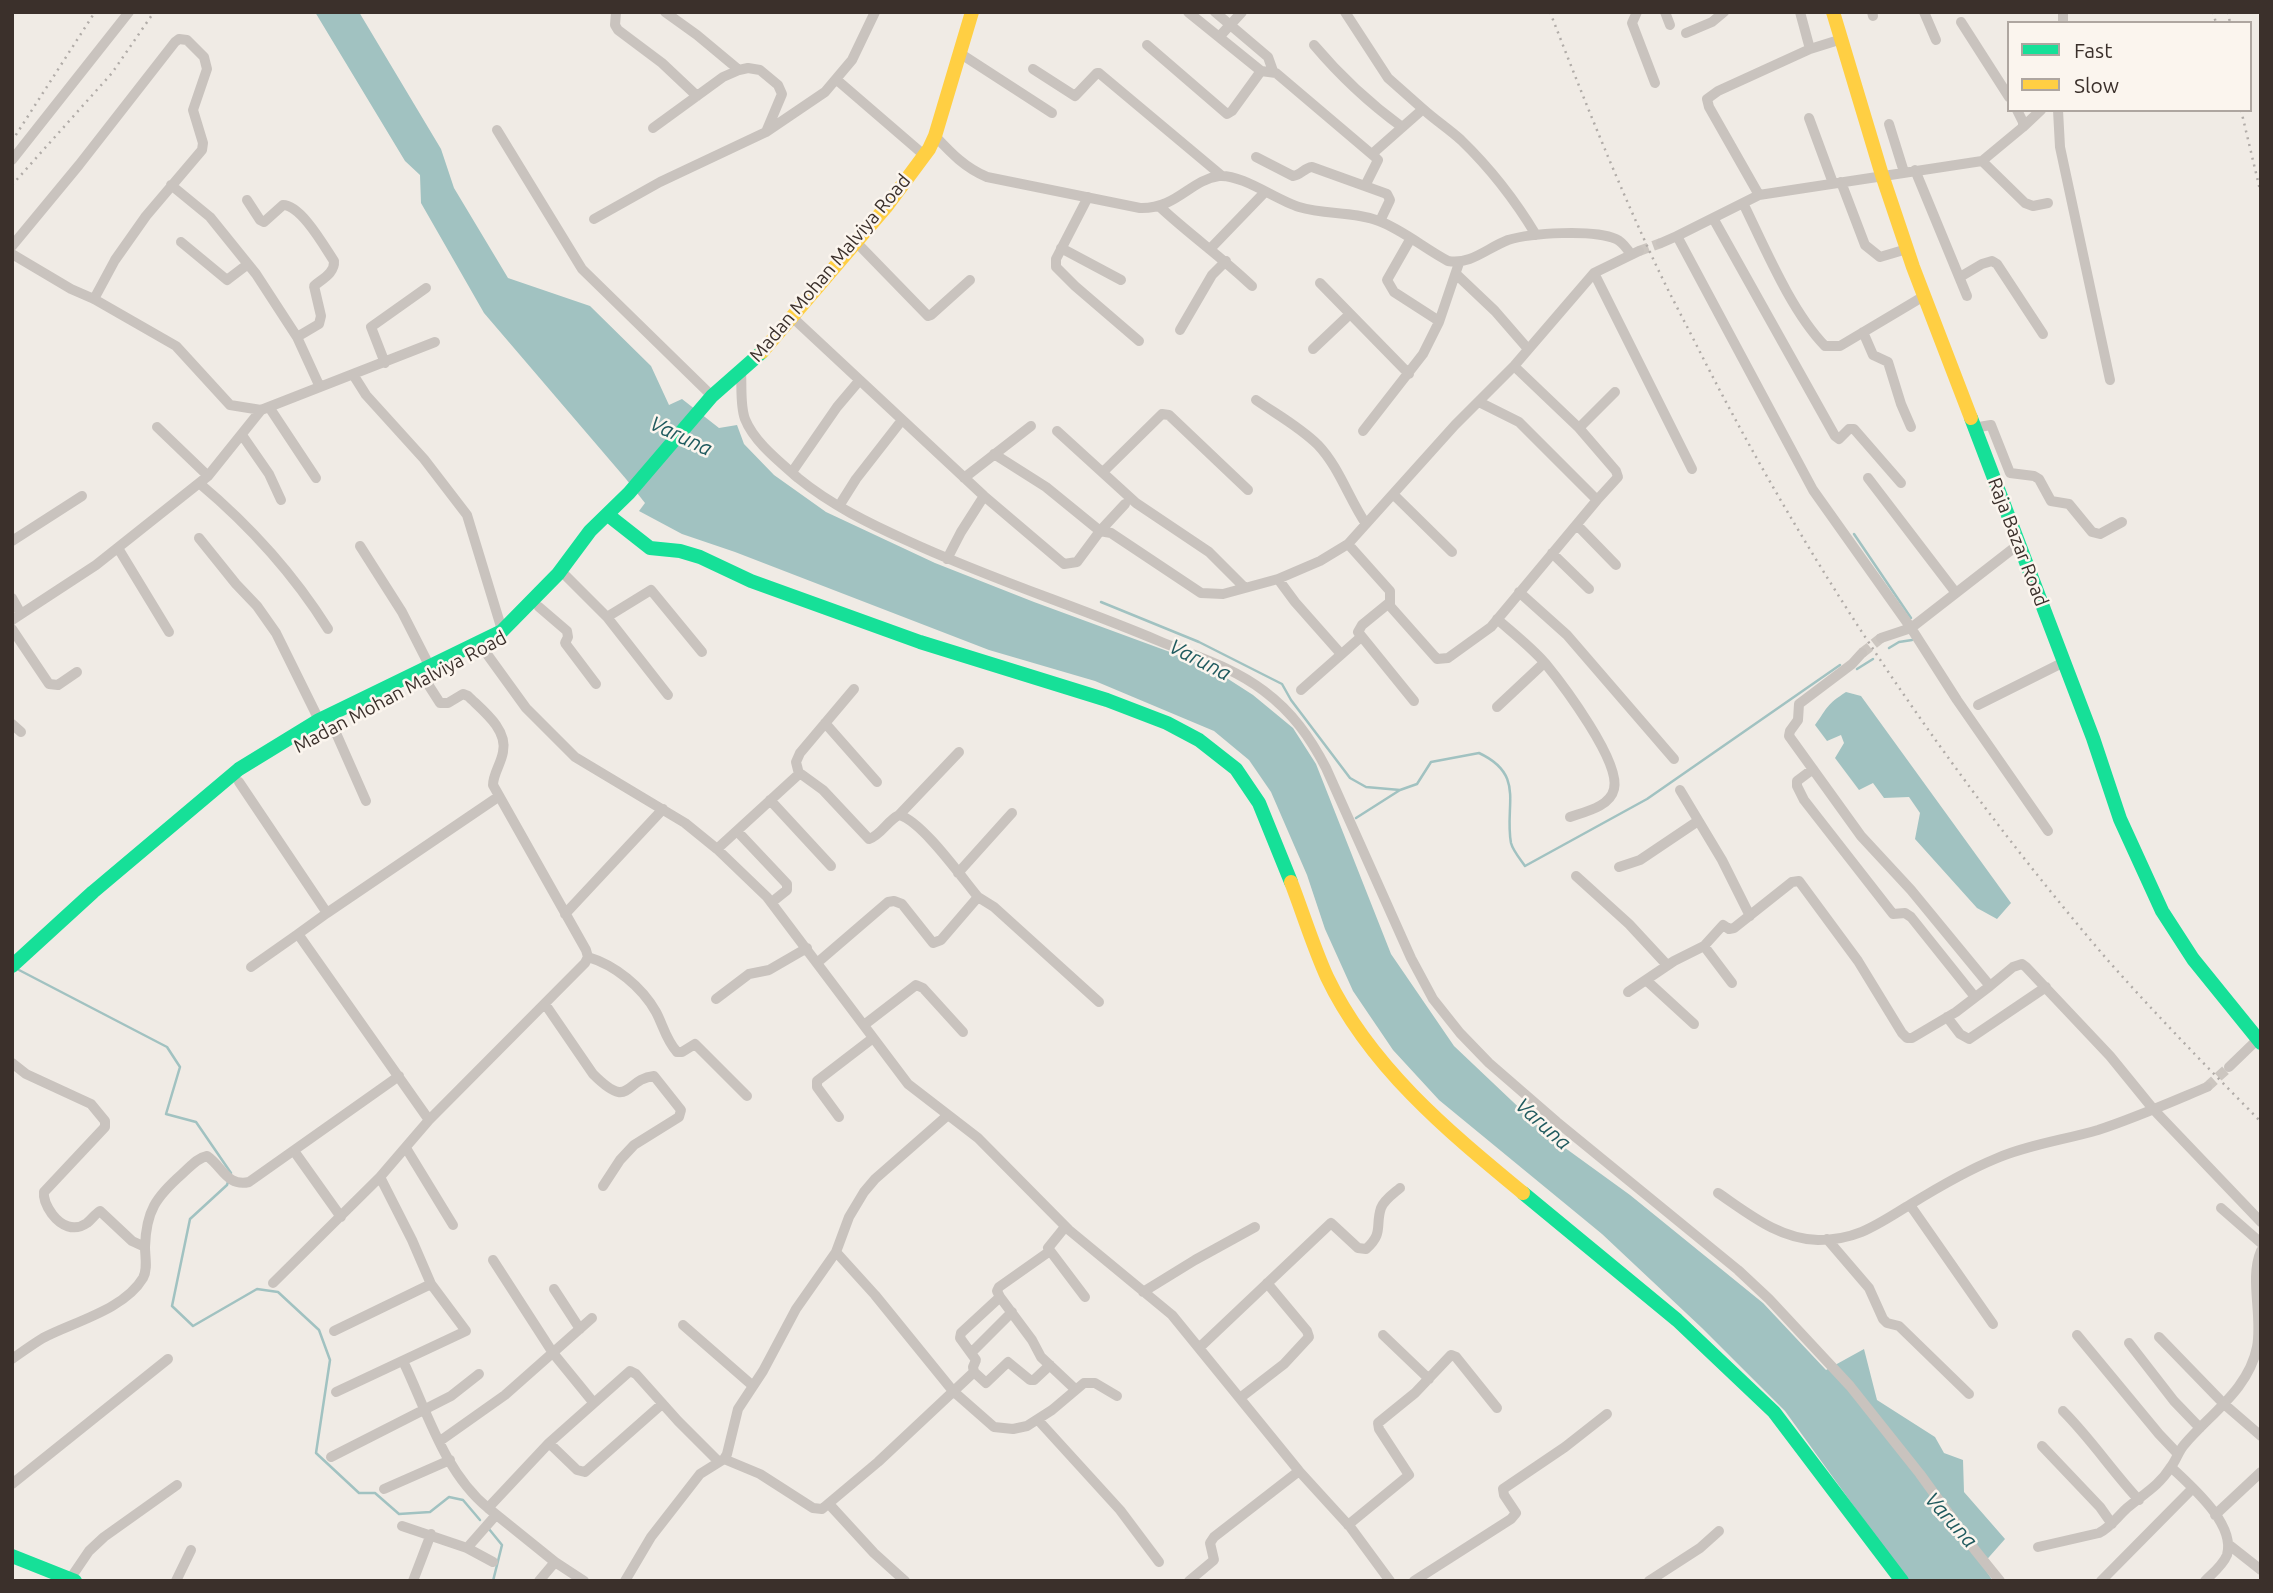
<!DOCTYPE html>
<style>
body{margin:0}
#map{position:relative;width:2273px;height:1593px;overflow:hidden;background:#f0ebe5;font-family:Ubuntu,sans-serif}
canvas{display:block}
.frame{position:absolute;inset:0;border:14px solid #3b302b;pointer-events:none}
.legend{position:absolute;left:2007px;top:21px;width:245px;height:91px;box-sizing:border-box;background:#fbf5ee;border:2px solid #aea6a0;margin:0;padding:9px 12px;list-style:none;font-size:21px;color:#3b302b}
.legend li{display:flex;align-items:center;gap:14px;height:35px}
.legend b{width:35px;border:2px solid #aea6a0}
</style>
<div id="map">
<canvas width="2273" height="1593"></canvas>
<div class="frame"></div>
<ul class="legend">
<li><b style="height:9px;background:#16e098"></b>Fast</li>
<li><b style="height:9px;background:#ffcf43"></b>Slow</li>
</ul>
</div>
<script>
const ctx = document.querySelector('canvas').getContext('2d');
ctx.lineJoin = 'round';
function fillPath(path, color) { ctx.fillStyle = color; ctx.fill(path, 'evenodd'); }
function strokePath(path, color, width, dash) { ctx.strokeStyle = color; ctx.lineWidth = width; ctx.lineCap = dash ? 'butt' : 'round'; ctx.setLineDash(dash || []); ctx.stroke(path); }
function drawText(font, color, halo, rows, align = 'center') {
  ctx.font = font + ' Ubuntu,sans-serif'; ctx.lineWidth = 5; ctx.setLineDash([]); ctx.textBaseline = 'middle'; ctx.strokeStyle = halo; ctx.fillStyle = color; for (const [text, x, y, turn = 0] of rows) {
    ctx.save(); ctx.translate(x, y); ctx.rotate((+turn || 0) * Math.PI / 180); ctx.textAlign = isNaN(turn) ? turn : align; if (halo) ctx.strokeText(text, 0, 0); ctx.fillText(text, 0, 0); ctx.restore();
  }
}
fillPath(new Path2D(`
 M315 12H359L441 149 454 188 508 278 590 306 651 366 669 405 682 399 719 428 737 425 744 444 774 475 826 512 935 563 1034 602 1208 666 1253 695 1293 728 1316 764 1391 954 1454 1046 1550 1137 1630 1195 1763 1303 1826 1370 1864 1349 1877 1400 1935 1437 1944 1453 1963 1460 1964 1492 2005 1539 1982 1565 1993 1581H1908L1785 1411 1702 1328 1602 1234 1439 1100 1393 1050 1353 991 1325 929 1307 875 1271 792 1249 760 1214 731 1095 681 989 650 735 552 682 534 639 511 645 503 626 479 484 313 421 203 420 175 405 161Z
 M1846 692 1861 696 2011 903 1997 919 1977 908 1915 839 1920 813 1909 797 1884 798 1873 783 1859 790 1835 758 1844 743 1841 735 1827 741 1815 725C1828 707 1826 705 1846 692Z`), '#a1c2c1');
strokePath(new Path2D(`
 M1854 534 1911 618
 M1101 602 1199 642 1282 684 1291 700 1350 778 1366 787 1400 790
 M1889 648 1899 642 1912 640
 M1857 669 1873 659
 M1356 818 1400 790 1417 784 1431 762 1479 753C1526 775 1504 805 1511 843 1513 851 1521 860 1525 866L1647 799 1840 665
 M19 970 167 1047 180 1067 166 1114 196 1122 231 1173 227 1185 190 1219 172 1306 193 1326 257 1289 278 1292 319 1330 330 1360 316 1453 359 1493H375L399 1514 430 1512 449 1497 463 1500 480 1520
 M489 1529 502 1545 493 1581`), '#a1c2c1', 2.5);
strokePath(new Path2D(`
 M1639 251 1661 243
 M1862 653 1881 638
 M2207 1087 2229 1067`), '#ccc6c0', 10, [10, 5]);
strokePath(new Path2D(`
 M616 12 615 25 618 30 662 63 697 96
 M665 12 697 35 739 70
 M1188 12 1261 71 1276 73 1375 157 1378 160 1365 186
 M1215 12 1268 57 1273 71
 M1345 12 1388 78 1423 109 1372 154
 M1637 12 1632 23 1655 83
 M1665 12 1670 25
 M1800 12 1810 49
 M1872 12 1873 16
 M1924 12 1936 40
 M1961 22 2009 97
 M2063 23V12
 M1686 33 1712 22 1724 12
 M1219 37 1242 12
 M1147 45 1227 114 1232 111 1261 71
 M1314 45C1341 77 1369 103 1402 127
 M961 54 1052 113
 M1033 69 1075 96 1097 73H1099L1222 176
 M837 80 924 155
 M1423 109C1435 120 1449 129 1461 140 1490 168 1515 200 1536 235
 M2017 110 2023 122V127L1982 161 1759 195 1677 236 1813 490 1911 628 1957 700 2048 831
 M2058 110 2060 147 2110 380
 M1809 118 1833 183
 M1889 124 1904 172
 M2023 127 2041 110
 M653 128 723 77 739 70 748 68 760 70 778 85 782 94 766 132
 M497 130 582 269 712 396
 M935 136C951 153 965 168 987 177L1140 208C1177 209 1190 180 1219 176 1242 174 1276 200 1299 207 1325 215 1353 211 1379 221 1403 230 1425 249 1448 261 1471 265 1487 248 1508 240 1531 233 1593 229 1616 239 1623 242 1626 248 1631 254
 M1256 157 1293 176C1301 175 1304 168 1312 167L1387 194 1390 200 1380 221
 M12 160 129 12
 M1982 161 2025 203 2033 206 2048 203
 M1915 170 1967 296
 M1841 182 1865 245 1880 257 1907 249
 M171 185 210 217 256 274 297 337 319 385
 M1759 195 1709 107 1707 99 1718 91 1810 49 1842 39
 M1088 197 1056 259V267L1075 286 1139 341
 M247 200 260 220 264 222 283 205C301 205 324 246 334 261 335 273 322 279 314 286L321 316 319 324 297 337
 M1743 203C1765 248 1791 311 1825 346H1840L1924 296
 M1160 207C1190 235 1223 258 1252 286
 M1713 218 1835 436 1839 439 1849 429H1854L1901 483
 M594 219 660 182 766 132 825 92 852 60 875 12
 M1411 238 1387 280 1394 292 1439 321
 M181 242 227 280 248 264
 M857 243 928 316 931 315 970 280
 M1661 243 1677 236
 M12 246 79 165 175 42 179 39 187 40 204 57 207 69 193 110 203 143 202 150 146 216 115 260 94 299
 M1061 248 1121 280
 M1210 249 1265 192
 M12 254 71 289 94 299 176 346 230 405 261 410
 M1594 273 1692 469
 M1456 274 1495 311 1528 349
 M1960 277 1982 264 1992 261 1997 264 2043 334
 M1320 283 1409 374
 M792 317 984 496 1064 564 1077 562 1100 531 1111 533 1201 593 1223 594 1278 579 1320 561 1348 544 1455 425 1514 366 1594 273 1639 251
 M1180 330 1212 275 1226 261
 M1863 332 1873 355 1888 362 1901 404 1911 427
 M1313 349 1350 314
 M385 363 371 327 426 288
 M1514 366 1579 428 1615 392
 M741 372C742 387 740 406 745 419 754 442 780 462 798 478 831 505 870 524 908 541 990 579 1076 606 1159 641 1195 656 1233 667 1264 691 1292 712 1310 737 1326 768L1411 958 1433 999 1460 1033 1489 1063 1557 1122 1738 1270 1769 1299 1850 1386 1920 1474 1975 1550 2000 1581
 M354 376 366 395 424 459 467 515 502 630
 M1256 400C1276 414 1300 427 1318 445 1339 467 1349 499 1366 524
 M269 407 316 478
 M157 427 208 476
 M1579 428 1616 471 1618 477 1597 500
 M1973 428 1991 425 2010 473 2034 476 2039 479 2051 501 2069 504 2092 532 2100 534 2122 522
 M1057 431 1136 503 1209 552 1245 588
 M1363 431 1423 354 1439 322 1459 263
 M242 435 269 474 281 500
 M994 454 1046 487 1100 531 1125 504
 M792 472 837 407 859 381
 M1103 472 1162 414 1169 415 1248 490
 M964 478 1031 426
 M1868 478 1956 593
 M199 483C249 525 293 573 328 629
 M1393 494 1452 552
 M839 506 856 479 902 420
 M1577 525 1616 565
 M199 538 236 584 257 606 276 633 319 720
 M12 541 82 496
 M1348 544 1390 591V606L1437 659 1448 658 1491 627 1597 500 1519 422 1479 402
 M360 546 402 612 430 667
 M118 548 169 632
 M1552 553 1589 589
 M947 559 961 532 984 496
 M566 576 607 617 668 695
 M1278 579 1295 602 1341 654
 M1519 592 1567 635 1674 759
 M12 598 21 614
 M1389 603 1362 625 1358 632 1414 701
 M539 607 567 631 568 637 565 643 596 684
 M607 617 651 590 702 652
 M1497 619C1513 633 1531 647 1545 663 1563 685 1621 762 1614 789 1610 807 1584 812 1570 817
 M12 620 96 565 208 476 261 410 435 342
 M12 629 49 684 58 685 77 672
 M1881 638 1911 628 2019 544
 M484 650 526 708 575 757 685 823 717 849 767 897 908 1084 978 1138 1069 1230 1172 1315 1299 1471 1351 1528 1390 1581
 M1862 653 1852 664 1799 704 1798 720 1790 731 1789 736 1861 836 1911 890 1990 986 2013 967 2022 964 2026 967 2110 1056 2154 1110 2261 1222
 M1301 690 1361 637
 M1978 705 2064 662
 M1497 707 1544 663
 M825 723 877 782
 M12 724 21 732
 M332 724 366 801
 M1813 769 1797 781V786L1804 800 1893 914 1905 913 1911 917 1975 997
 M799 774 796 762 800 753 854 689
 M239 782 327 913 298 934 429 1120
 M1680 790 1722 860 1750 916
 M770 800 831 866
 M899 815 959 752
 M737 831 787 884V890L772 902
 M717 849 799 774H801L823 790 869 839C881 835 887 821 899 815 922 821 962 878 978 897
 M1619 867 1640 860 1698 821
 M958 873 1012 813
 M1576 876 1629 924 1667 965
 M327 913 498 797
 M565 914 663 809
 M1704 946 1732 983
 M588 957C615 965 642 987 656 1012 663 1025 666 1040 677 1052H682L695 1044 747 1096
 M817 963 888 902 894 901 902 904 933 943 941 940 978 897 994 907 1099 1002
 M251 967 298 934
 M1646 980 1694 1024
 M1628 992 1674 961 1704 946 1723 925 1729 929 1734 928 1792 882 1799 881 1858 961 1902 1033 1907 1038H1912L1956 1012 1990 986
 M716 999 749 974 769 970 807 948
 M545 1004 593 1074C631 1112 624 1079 654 1076L681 1110 679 1117 634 1145 620 1160 603 1186
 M1947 1017 1960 1034 1969 1039 2046 987
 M864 1025 916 985 923 988 963 1032
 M12 1063 26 1074 91 1104 105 1121V1127L44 1192C43 1200 47 1207 52 1214 61 1226 74 1232 87 1223 92 1219 95 1214 100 1211L132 1241 145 1247
 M2229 1067 2258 1039
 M839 1117 817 1087V1081L873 1038
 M406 1148 453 1225
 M294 1151 341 1217
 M1718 1193C1749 1214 1779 1239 1818 1240 1858 1240 1878 1224 1911 1204 1937 1188 1966 1171 1995 1159 2027 1145 2064 1140 2098 1130 2135 1118 2171 1102 2207 1087
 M1910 1205 1993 1324
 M2221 1208 2261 1243
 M1065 1227 1048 1248 1085 1297
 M1827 1239 1869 1288 1883 1319 1887 1323 1899 1326 1969 1394
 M836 1252 875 1295 953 1391 994 1427 1013 1429 1027 1426 1052 1410 1084 1383H1095L1117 1396
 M493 1260 553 1353 593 1402
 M273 1283 380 1177 429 1120 585 963 588 957 586 950 493 785C493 774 501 764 503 752 508 729 482 710 468 696L463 694 448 703H440L424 678
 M554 1289 580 1329
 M1143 1292 1195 1260 1255 1227
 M1000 1297 997 1291 999 1287 1050 1251
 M683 1325 753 1386
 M334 1331 431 1284
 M1383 1335 1429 1379
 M2077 1335 2159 1434 2178 1454
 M2159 1337 2224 1404 2261 1436
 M2129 1343 2174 1401 2200 1428
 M1199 1348 1331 1223 1358 1248 1366 1249C1384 1233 1375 1226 1381 1208 1384 1200 1393 1194 1400 1188
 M971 1353 1012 1312
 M12 1359C22 1352 33 1344 43 1338 73 1322 124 1310 143 1278 148 1269 145 1257 145 1247 146 1211 156 1197 182 1174 190 1167 197 1158 207 1156 222 1166 227 1187 249 1182L399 1076
 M403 1361C427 1411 444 1472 488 1508
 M974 1372 986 1383 1008 1362 1030 1380H1034L1050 1365
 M336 1392 466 1331 431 1284 412 1240 380 1177
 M1240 1398 1284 1364 1309 1337 1307 1331 1267 1283
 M2063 1411C2091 1439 2112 1471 2139 1500
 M1038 1420 1120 1510 1159 1562
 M440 1441 505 1395 592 1318
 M549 1443 577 1470 585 1472 662 1404
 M2042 1446 2100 1507 2112 1524
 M331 1457 451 1396 479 1374
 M724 1459 760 1474 813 1508 822 1509 878 1462 974 1372 973 1367 976 1360 960 1338 961 1333 1000 1297 1032 1340 1041 1357 1075 1389
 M2171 1467C2191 1486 2236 1524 2227 1555 2223 1565 2213 1573 2205 1581
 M12 1484 168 1359
 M384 1489 450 1460
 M829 1504 874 1553 905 1581
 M2215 1515 2261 1472
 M1348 1525 1409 1475 1379 1429 1378 1423 1415 1393 1451 1355 1456 1357 1497 1408
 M402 1526 467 1548 493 1562
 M2228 1544 2261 1570
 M2038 1547 2099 1533C2111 1527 2117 1517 2127 1508 2142 1495 2159 1486 2170 1468 2176 1461 2178 1452 2184 1445 2210 1414 2249 1389 2257 1347 2263 1316 2249 1279 2261 1251
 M467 1548 496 1515
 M555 1562 488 1508 549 1443 630 1371 636 1374 678 1421 719 1462
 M70 1579 89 1551 104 1537 177 1485
 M176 1581 191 1550
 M413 1581 431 1534
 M539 1581 555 1562 584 1581
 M625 1581 651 1537 700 1474 724 1459 727 1454 738 1409 763 1371 796 1309 836 1252 849 1217 864 1192 875 1179 948 1115
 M1189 1581 1214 1560 1210 1543 1214 1537 1299 1471
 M1414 1581 1511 1519 1516 1513 1504 1495 1503 1489 1565 1447 1607 1414
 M1649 1581 1700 1548 1719 1531
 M2101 1581 2193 1488`), '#c9c3be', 10);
strokePath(new Path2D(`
 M1971 418 2093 738 2120 819 2162 911 2193 959 2261 1043
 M608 515 650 548 680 551 700 557 751 581 920 642 1107 700 1167 723 1199 740 1236 769 1259 803 1291 882
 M12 966 93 892 239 769 319 720 502 631 558 574 590 531 629 493 712 396 762 352
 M1523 1193 1677 1320 1774 1412 1902 1581
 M12 1556 75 1581`), '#16e098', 14);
strokePath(new Path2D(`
 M1833 12 1882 175 1913 267 1971 418
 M762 352 886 207 929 149 935 136 972 12
 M1291 882C1303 913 1313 946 1327 977 1370 1067 1448 1131 1523 1193`), '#ffcf43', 14);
strokePath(new Path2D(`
 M1550 12C1583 97 1617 182 1656 265 1670 295 1686 324 1701 354 1811 570 1948 773 2105 957 2155 1014 2208 1068 2261 1122
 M2213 12 2216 23
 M2228 12 2230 23
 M2241 110 2261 194
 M12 141 95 12
 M12 185 112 73 154 12`), '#b1aca8', 2.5, [2, 5]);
drawText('19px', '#3b302b', '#fbf5ee', [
 ["Madan Mohan Malviya Road",830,268,-50],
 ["Raja Bazar Road",2018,542,69],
 ["Madan Mohan Malviya Road",400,692,-28]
]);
drawText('italic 21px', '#1f5a5e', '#fbf5ee', [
 ["Varuna",681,436,25],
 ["Varuna",1200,660,27],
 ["Varuna",1543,1124,42],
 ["Varuna",1951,1520,48]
]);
</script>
